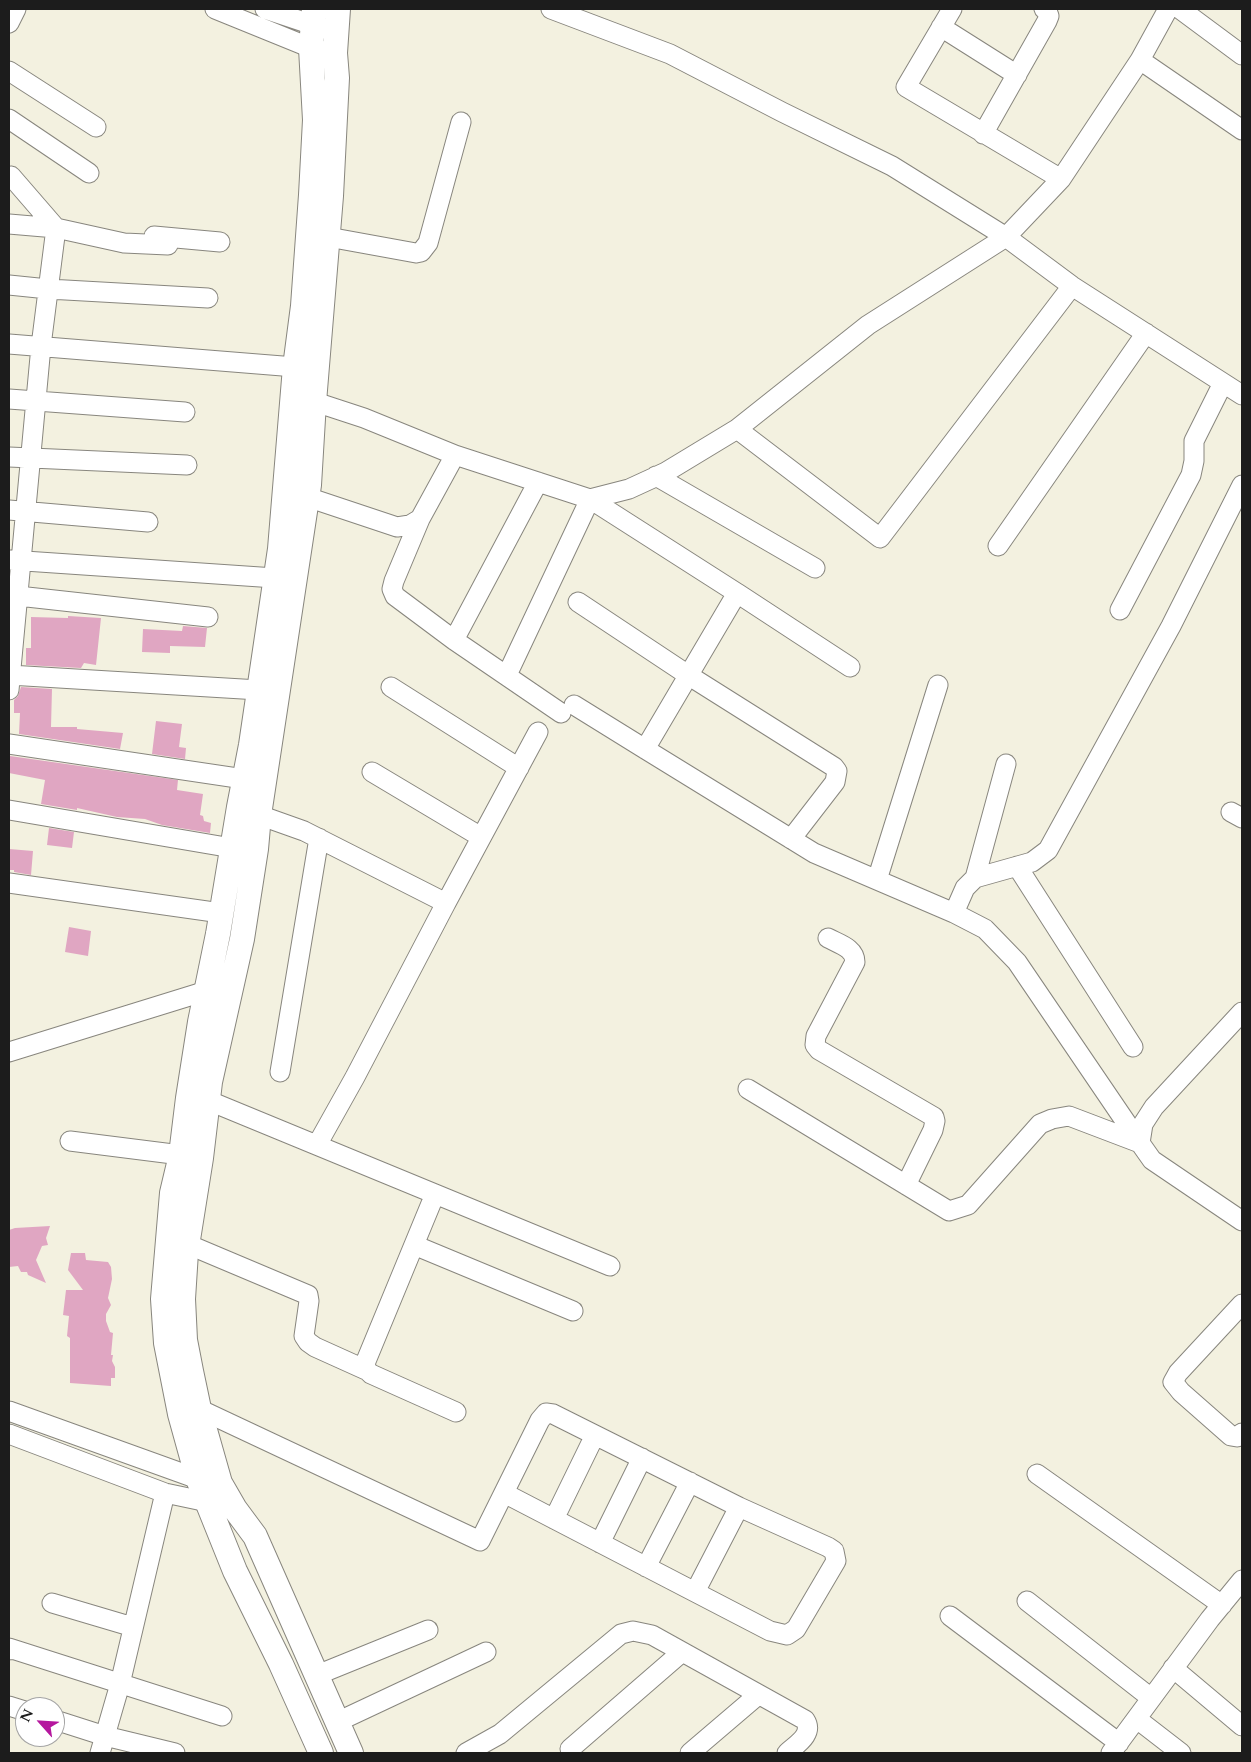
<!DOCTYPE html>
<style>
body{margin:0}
#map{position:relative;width:1251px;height:1762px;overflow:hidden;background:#f3f1e0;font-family:Cardo,serif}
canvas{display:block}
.frame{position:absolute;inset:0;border:10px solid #1c1c1c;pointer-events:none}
.north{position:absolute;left:15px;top:1697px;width:50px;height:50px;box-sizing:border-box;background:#fff;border:1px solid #a4a4a4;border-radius:50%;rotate:296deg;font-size:14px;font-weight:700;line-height:20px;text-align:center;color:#1c1c1c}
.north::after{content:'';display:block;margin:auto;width:18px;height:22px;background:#b5179e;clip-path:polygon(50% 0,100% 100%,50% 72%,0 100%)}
</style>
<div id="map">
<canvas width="1251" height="1762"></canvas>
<div class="frame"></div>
<div class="north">N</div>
</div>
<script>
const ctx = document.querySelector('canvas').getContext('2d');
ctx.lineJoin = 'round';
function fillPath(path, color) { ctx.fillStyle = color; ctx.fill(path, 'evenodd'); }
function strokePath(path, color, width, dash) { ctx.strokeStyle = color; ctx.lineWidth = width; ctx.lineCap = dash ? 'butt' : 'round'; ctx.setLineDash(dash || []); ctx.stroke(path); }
fillPath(new Path2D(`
 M68 616 101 618 96 665 84 663 81 668 26 665V648H31V617L68 618Z
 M183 626 207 628 205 647 170 646V653L142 652 143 629 182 631Z
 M21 687 52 689 51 727H77V729L123 733 120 749 19 734 20 713H14V700L18 696Z
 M156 721 182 724 179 747 186 748 185 759 152 754Z
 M10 756 178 780 177 790 203 794 200 815 203 816 204 821 211 823 210 833 162 825 145 819 117 817 77 808V810L41 804 45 780 9 773Z
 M49 828 74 832 72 848 47 845Z
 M9 849 33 851 31 875 14 872V870H9Z
 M69 927 91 931 88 956 65 952Z
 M50 1226 46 1238 48 1245 42 1246 36 1260 46 1283 28 1275 27 1272H21L18 1266 9 1267V1230L15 1228Z
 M71 1253H85L86 1260 108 1262 111 1267 112 1279 108 1298 111 1305 106 1314V1321L110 1332 113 1333 111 1355H113L112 1361 115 1367V1378H111V1386L70 1383V1338L67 1336 69 1316 63 1315 66 1290H83L68 1270Z`), '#e0a6c2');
const minor = new Path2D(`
 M215 9 311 48 324 51
 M265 9 325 29
 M551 9 670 54 782 112 892 166 1006 237 1061 179 1140 60 1168 9
 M952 9 906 87 1061 179
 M1180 9 1242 55
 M9 23 16 9
 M941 27 1017 75
 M1140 60 1242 130
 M9 71 96 127
 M9 119 89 173
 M983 134 1047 21 1049 16 1047 11 1044 9
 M11 176 56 228 124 243 168 245
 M9 224 56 228 41 346 9 690
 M154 236 220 242
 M328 237 416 253 421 252 428 243 461 122
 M9 285 48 289 208 298
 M9 344 295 367
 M303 398 364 418 455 455 590 499 629 489 666 472 737 429 868 325 1006 237 1072 286 1242 395
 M9 399 185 412
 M737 429 880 538 1072 286
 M9 457 187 465
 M656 476 815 568
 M307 497 397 527 410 525 420 519 455 455
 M9 510 148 522
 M420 519 394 581 392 589 395 596 454 640 561 713
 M998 546 1146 333
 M10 560 275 578
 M737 593 850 667
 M9 595 208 617
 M578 602 688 675 834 767 837 771 835 782 791 839
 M1120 610 1191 475 1194 461V441L1223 383
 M454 640 538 482
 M9 675 259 690
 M507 675 590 499 737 593 645 749 574 705
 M391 687 519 768
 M9 744 244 779
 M645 749 814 853 954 913 985 929 1017 962 1140 1143
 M372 772 481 837
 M9 810 232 848
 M1231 812 1242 818
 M259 815 304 831 446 903 538 732
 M1017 866 1133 1047
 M975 878 1006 764
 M877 880 938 685
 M9 883 221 913
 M954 913 965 888 975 878 1032 862 1048 850 1171 626 1242 485
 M828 938C839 944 855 948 855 962L816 1036 815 1045 819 1050 934 1117 935 1121 933 1130 906 1185
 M1242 1012 1154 1107 1143 1124 1140 1143 1152 1160 1242 1221
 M9 1052 206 991
 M280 1072 319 838
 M748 1089 949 1211 968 1205 1040 1124 1052 1119 1069 1116 1140 1143
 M207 1100 610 1266
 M70 1141 181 1155
 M317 1145 355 1077 446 903
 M435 1194 366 1361C365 1367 366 1370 371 1374L456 1412
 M187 1244 308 1295 309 1301 304 1336 308 1342 315 1347 366 1370
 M414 1245 573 1311
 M1242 1304 1178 1373 1173 1382 1181 1392 1231 1436 1237 1437 1242 1433
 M199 1409 480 1541 540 1420 546 1413 553 1414 739 1507 828 1547 834 1551 836 1561 796 1629 787 1635 770 1631 504 1493
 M9 1411 198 1479 208 1481
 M9 1434 165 1493 217 1504
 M1037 1474 1222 1605
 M554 1519 595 1435
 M600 1543 642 1458
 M646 1567 690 1482
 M695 1592 739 1507
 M1027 1601 1151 1698
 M52 1603 133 1627
 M950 1616 1119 1743
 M9 1650V1648L222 1716
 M1173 1668 1242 1726
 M317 1675 428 1630
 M9 1706 25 1711
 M1137 1719 1181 1753
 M55 1720 105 1736 175 1753
 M337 1722 486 1652
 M570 1749 682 1652
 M100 1753 120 1684 165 1493
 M466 1753 500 1734 621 1634 633 1631 652 1635 805 1720C814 1734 797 1744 787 1753
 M690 1753 758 1695
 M1111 1753 1210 1619 1242 1580`);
const major = new Path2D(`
 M314 9 311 48 315 120 311 195 303 306 295 367 280 549 251 745 239 807 218 934 200 1022 188 1098 181 1155 172 1193 163 1299 166 1343 180 1414 198 1479 235 1571 281 1664 321 1753
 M338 9 335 53 337 78 331 196 314 402 309 485 259 815 256 849 242 939 210 1082 201 1158 186 1252 183 1299 185 1340 191 1371 199 1409 220 1483 235 1509 255 1536 351 1753`);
strokePath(minor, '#88867e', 21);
strokePath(major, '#88867e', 26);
strokePath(minor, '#fff', 19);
strokePath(major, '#fff', 24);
</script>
